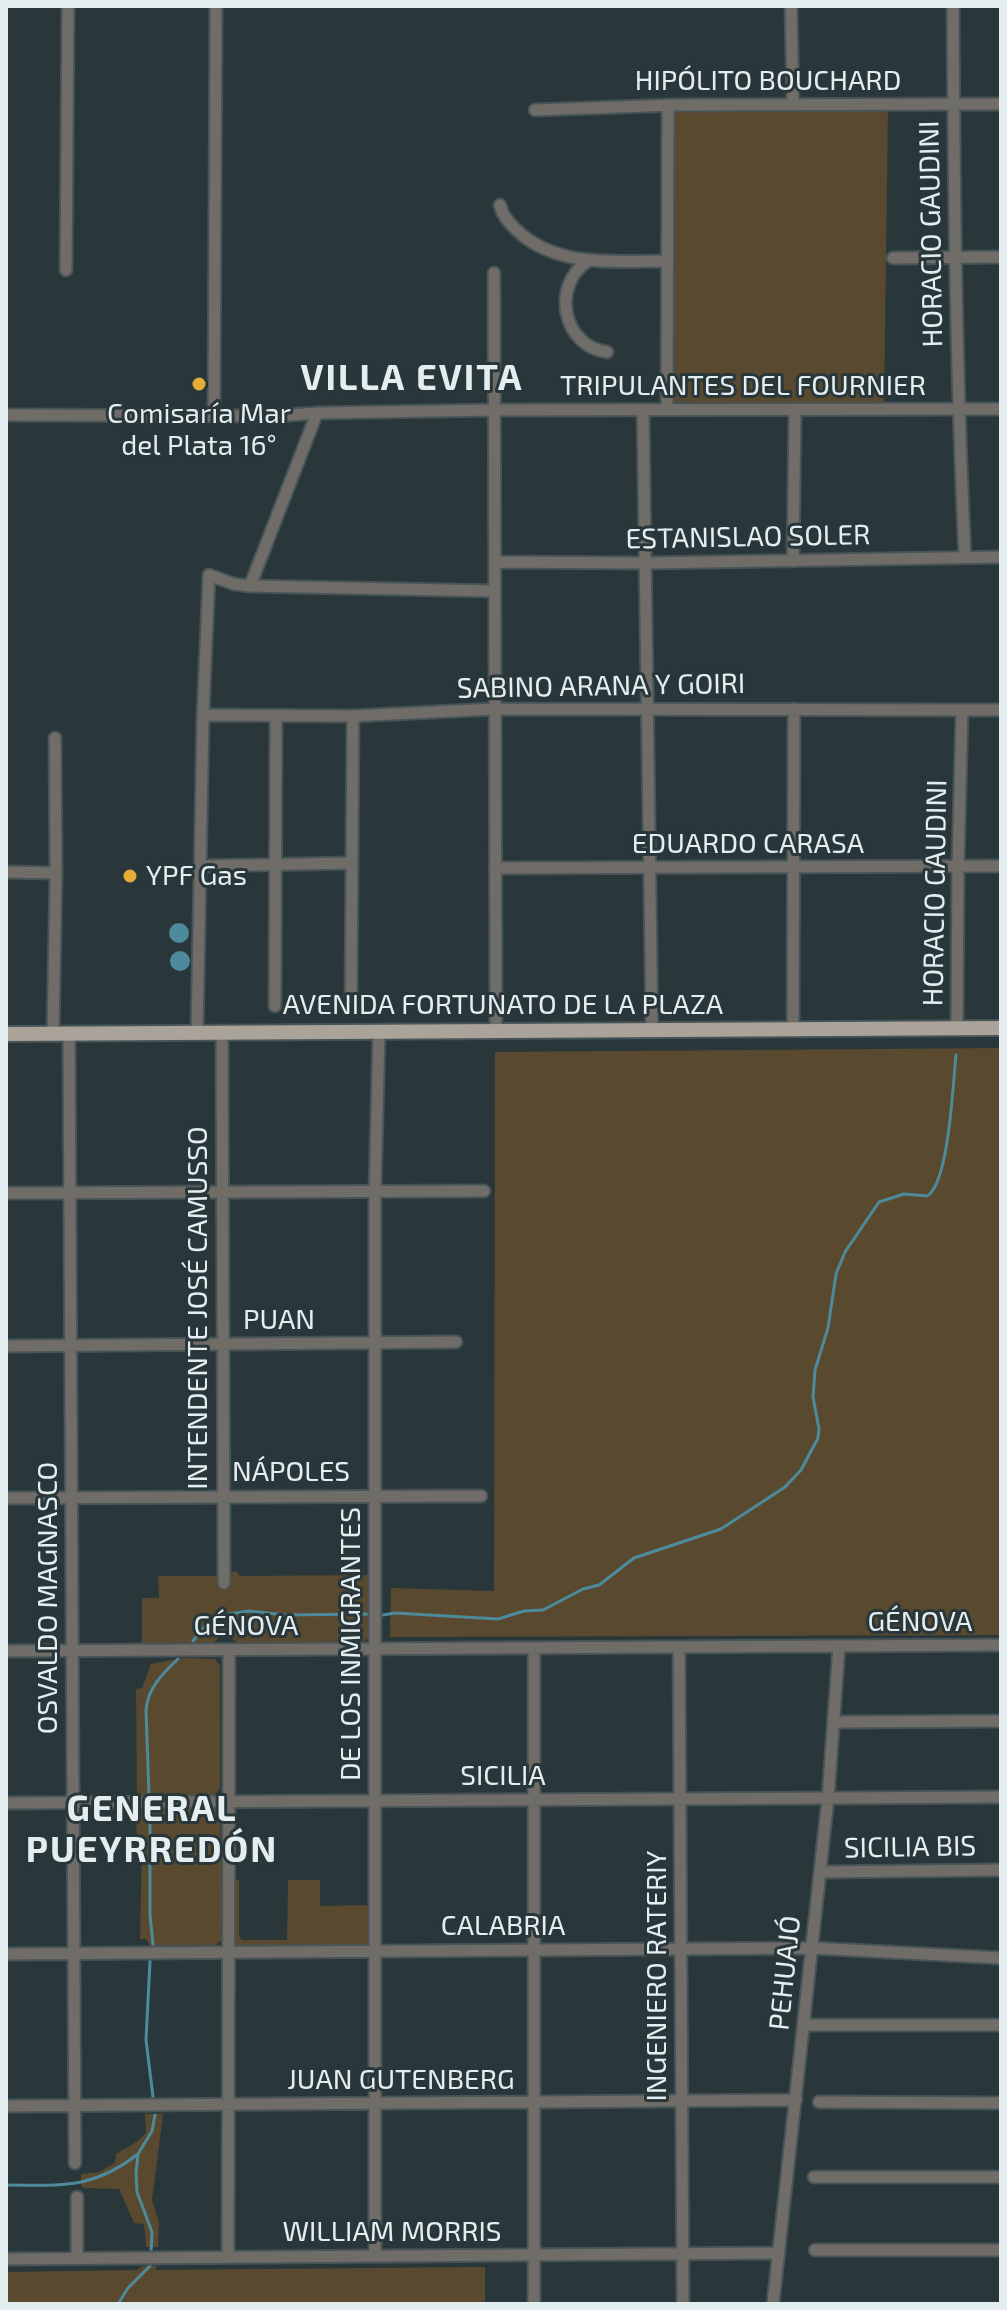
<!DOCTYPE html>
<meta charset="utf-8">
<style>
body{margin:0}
#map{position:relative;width:1007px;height:2310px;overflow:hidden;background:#29373b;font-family:"Exo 2",sans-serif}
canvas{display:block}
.frame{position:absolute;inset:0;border:8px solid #e4edf0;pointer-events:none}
</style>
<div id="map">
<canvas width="1007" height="2310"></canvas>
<div class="frame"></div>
</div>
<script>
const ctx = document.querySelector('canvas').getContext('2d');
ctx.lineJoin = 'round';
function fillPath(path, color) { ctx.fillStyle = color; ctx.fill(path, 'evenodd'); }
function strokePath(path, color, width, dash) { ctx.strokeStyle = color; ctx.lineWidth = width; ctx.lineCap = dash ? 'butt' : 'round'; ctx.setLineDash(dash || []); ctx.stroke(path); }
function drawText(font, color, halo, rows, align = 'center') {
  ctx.font = font + ' "Exo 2",sans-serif'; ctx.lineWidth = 6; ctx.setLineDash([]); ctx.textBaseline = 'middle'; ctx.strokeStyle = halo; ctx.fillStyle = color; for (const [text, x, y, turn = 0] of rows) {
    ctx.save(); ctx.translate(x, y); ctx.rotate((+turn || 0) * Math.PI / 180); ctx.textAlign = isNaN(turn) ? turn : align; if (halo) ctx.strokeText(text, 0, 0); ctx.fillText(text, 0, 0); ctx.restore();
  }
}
fillPath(new Path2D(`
 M673 110H888L884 404 673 402Z
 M1001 1048V1635L390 1637 391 1588 494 1591 495 1052Z
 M236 1571 240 1576 369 1575 370 1636 362 1643 239 1644 230 1637H220L213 1643H142V1598H159L158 1576H219V1587H229V1572Z
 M184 1658 215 1659 220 1666V1789L213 1796H137L136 1689 142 1688 151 1664Z
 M156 1806 220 1809 223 1939 214 1946H150L146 1939H140L142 1848 137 1847 136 1812 141 1809H156Z
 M230 1880H239V1936L242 1940H287L288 1880H320V1906L373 1905 372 1943 369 1946H234Z
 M145 2114H163L152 2200 159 2222 158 2247H146L144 2224 134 2223 119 2189 84 2188 81 2185V2174L99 2172 115 2163 116 2154 138 2141 146 2133Z
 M143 2266H157L155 2270 485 2267V2304H6V2272L137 2270Z`), '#59492f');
fillPath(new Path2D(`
 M169 933a10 10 0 1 1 20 0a10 10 0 1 1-20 0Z
 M170 961a10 10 0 1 1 20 0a10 10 0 1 1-20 0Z`), '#4d8a9b');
strokePath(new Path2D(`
 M383 1615 395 1613 498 1619 524 1611 543 1610 583 1589 599 1585 634 1558 721 1529 785 1487 801 1470 818 1438 819 1429 813 1397 815 1370 828 1328 836 1274 845 1252 879 1202 904 1194 927 1196C949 1184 953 1082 956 1055
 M193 1641 205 1626 229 1614 249 1611 285 1615 368 1614
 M149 1794 146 1710C148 1688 162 1674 178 1659
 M150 1810V1914L153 1945
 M150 1961 146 2040 153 2097
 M6 2185C61 2185 92 2190 138 2154
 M151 2252 152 2232 137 2192 136 2173 138 2154 152 2131 155 2115
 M118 2304 128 2288 150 2266`), '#4d8a9b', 3);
const minor = new Path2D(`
 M791 6 793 104
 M953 6C954 190 956 373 965 557
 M535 110 674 105 1001 104
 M500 205C503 218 512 226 522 235 563 268 619 261 668 261
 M893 258 1001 257
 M588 261C551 285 562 346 607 352
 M66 270 68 6
 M494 273 496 1031
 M643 410 652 1030
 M667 410 668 105
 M6 415 276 416 317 413 494 410 1001 409
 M214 415 216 6
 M793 561 795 410
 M496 562 647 563 1001 557
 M250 586 317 413
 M203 715 353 716 494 709 1001 710
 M200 866 351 863
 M495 868 1001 866
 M6 872 56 873
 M351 1001 353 716
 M275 1006 276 716
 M957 1028 958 867 962 710
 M793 1029 794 709
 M197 1033 203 715 209 575 234 584 250 586 495 591
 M222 1033 224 1583
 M53 1034 56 873 55 738
 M69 1034 75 2163
 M6 1193 484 1191
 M6 1346 456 1342
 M6 1498 481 1496
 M679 1647 683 2304
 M534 1648V2304
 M6 1651 1001 1645
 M834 1722 1001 1721
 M6 1803 1001 1797
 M820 1872 1001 1870
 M6 1954 812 1948 1001 1958
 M804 2025H1001
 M819 2102 1001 2103
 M6 2106 796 2100
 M814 2177H1001
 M77 2197V2258
 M815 2250H1001
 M375 2256V1191L379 1032
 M228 2257 229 1650
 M6 2259 779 2253
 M773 2304 828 1798 839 1646`);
const major = new Path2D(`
 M6 1034 1001 1028`);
strokePath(minor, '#475458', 15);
strokePath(major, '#475458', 18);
strokePath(minor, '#706c67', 11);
strokePath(major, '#a9a399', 14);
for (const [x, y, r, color] of [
 [199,384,8,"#e6ad36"],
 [130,876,8,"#e6ad36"]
]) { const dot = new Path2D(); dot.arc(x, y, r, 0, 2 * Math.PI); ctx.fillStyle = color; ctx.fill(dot); strokePath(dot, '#29373b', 3); }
drawText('28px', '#e4edf0', '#29373b', [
 ["HIPÓLITO BOUCHARD",768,81],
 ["HORACIO GAUDINI",931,234,-91],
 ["TRIPULANTES DEL FOURNIER",743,386],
 ["ESTANISLAO SOLER",748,537,-1],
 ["SABINO ARANA Y GOIRI",601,686,-1],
 ["EDUARDO CARASA",748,844],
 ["HORACIO GAUDINI",935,893,-89],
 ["AVENIDA FORTUNATO DE LA PLAZA",503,1005],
 ["INTENDENTE JOSÉ CAMUSSO",198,1308,-90],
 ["PUAN",279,1320],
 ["NÁPOLES",291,1472],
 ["OSVALDO MAGNASCO",48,1598,-90],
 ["GÉNOVA",920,1622],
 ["GÉNOVA",246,1626],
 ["DE LOS INMIGRANTES",351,1644,-90],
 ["SICILIA",503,1776],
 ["SICILIA BIS",910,1847,-1],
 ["CALABRIA",503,1926],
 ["PEHUAJÓ",785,1973,-84],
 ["INGENIERO RATERIY",657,1976,-90],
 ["JUAN GUTENBERG",401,2080],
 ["WILLIAM MORRIS",392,2232]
]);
drawText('28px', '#e4edf0', '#29373b', [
 ["Comisaría Mar",199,414],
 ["del Plata 16°",199,446],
 ["YPF Gas",146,876,"left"]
]);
ctx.letterSpacing = '2px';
drawText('bold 36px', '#e4edf0', '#29373b', [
 ["VILLA EVITA",412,378],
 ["GENERAL",152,1809],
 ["PUEYRREDÓN",152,1850]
]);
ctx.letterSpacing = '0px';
</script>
